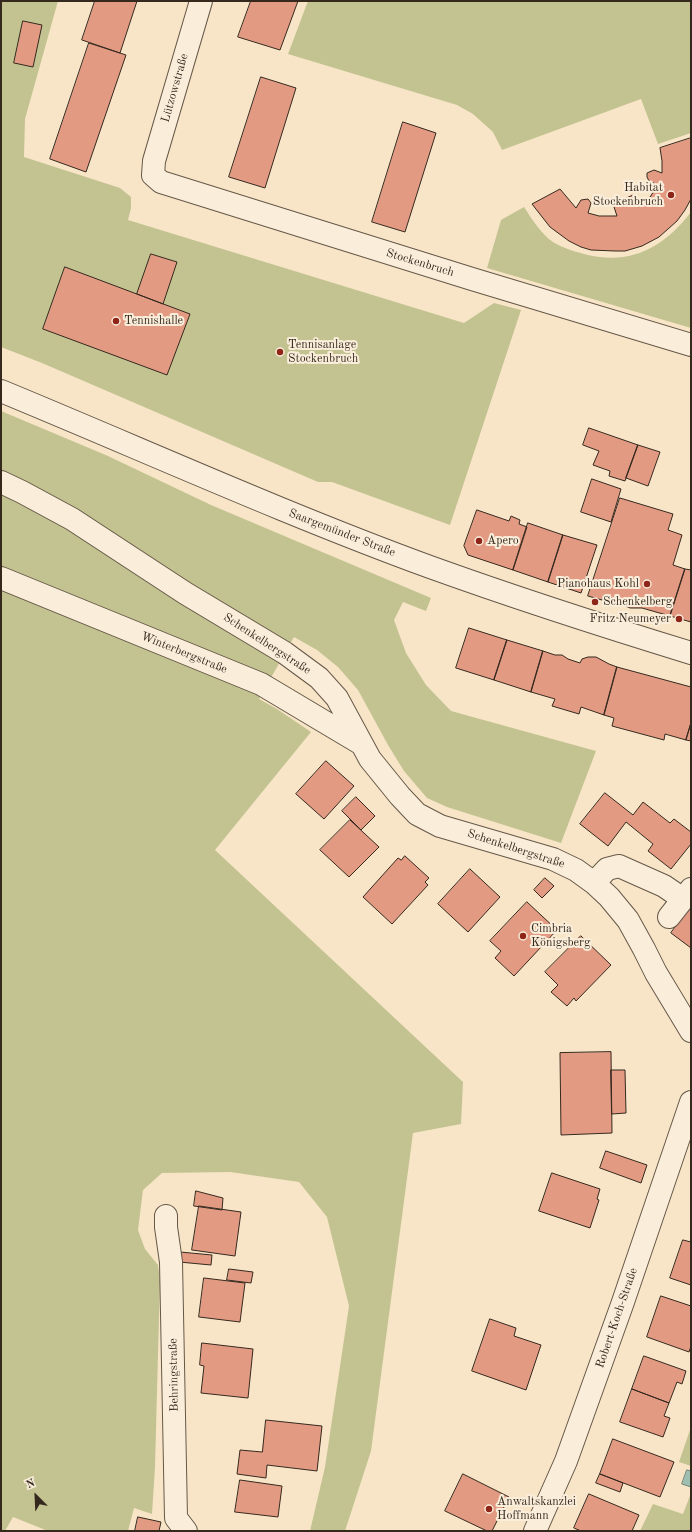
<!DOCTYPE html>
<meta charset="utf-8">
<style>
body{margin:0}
#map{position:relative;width:692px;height:1532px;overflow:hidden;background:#f8e5c7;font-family:"Old Standard TT",serif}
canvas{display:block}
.frame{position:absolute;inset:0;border:2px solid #35291e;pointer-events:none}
.north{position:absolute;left:16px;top:1476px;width:40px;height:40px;-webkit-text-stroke:3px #faeedb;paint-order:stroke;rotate:336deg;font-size:11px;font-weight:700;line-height:16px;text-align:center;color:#35291e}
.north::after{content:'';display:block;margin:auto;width:14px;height:18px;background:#35291e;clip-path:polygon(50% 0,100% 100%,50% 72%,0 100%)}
</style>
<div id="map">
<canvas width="692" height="1532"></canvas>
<div class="frame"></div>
<div class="north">N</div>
</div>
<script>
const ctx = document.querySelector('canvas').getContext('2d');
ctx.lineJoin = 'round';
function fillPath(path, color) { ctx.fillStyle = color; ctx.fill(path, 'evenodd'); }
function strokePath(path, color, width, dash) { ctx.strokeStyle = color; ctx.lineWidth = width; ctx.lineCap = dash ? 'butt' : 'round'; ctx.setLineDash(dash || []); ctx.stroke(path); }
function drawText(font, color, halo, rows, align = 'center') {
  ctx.font = font + ' "Old Standard TT",serif'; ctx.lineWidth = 4; ctx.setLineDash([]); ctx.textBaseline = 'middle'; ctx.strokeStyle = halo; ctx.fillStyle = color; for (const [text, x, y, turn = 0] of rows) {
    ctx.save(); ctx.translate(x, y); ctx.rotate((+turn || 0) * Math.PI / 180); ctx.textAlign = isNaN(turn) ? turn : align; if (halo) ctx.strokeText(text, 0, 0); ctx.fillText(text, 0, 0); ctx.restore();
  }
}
fillPath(new Path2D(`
 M1 1H58L25 119 24 157 120 188 131 197V208L128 220 464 323 494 303 521 310 450 525 332 482H318L42 363 1 347Z
 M308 1H691V133L658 144 641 99 502 150 493 132 473 114 457 105 288 54Z
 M524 207C532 219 541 234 553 242 563 248 576 252 588 255 632 265 664 247 691 212V328L487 268 501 220Z
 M1 411 108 456 211 505 431 598 426 611 403 602 394 620 406 653 426 685 451 711 596 751 561 843 447 807 427 798 404 771 388 745 358 690 338 667 317 650 294 637 259 699 277 709 311 732 215 850 463 1082 461 1124 413 1133 371 1451 345 1531H310L325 1467 349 1306 327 1217 299 1182 230 1172 162 1173 143 1190 138 1230 145 1249 158 1265 160 1280 155 1467 152 1514 134 1508 128 1531H48L13 1517 5 1531H1Z
 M691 1427V1466L679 1462Z
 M691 1493V1531H640L653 1504 683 1514Z`), '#c3c391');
const water = new Path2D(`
 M687 1470 691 1471V1487L682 1484Z`);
fillPath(water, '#9dbfb2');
strokePath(water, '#738377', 1);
const building = new Path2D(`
 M95 1H137L120 53 82 40Z
 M251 1H298L280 50 238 37Z
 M23 21 42 25 33 67 14 63Z
 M89 43 126 55 86 172 50 159Z
 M261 77 296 88 265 188 229 177Z
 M403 122 436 133 405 232 372 222Z
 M691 138V199L685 210 677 221 659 237 642 246 625 251H615L591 250 581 247 569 241 550 227 532 204 560 189 576 208 581 200 588 199 591 203 588 213 599 216H617L613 204 633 195 638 207 650 197 658 185 649 181 647 177V173L654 170 662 173V161L660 148Z
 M151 254 177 262 163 304 137 294Z
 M65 267 190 314 167 375 43 329Z
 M589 428 638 445 625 481 609 476 610 471 593 465 599 451 583 445Z
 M638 445 660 452 648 486 626 478Z
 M592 479 621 489 611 522 581 512Z
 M620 498 673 514 668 530 682 535 673 565 685 569 670 616 642 608H630L626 606 624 602 604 595 602 600 588 596Z
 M477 510 509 521 511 516 520 520 519 524 527 527 513 570 468 555 464 546Z
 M528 523 563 535 548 582 513 570Z
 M563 535 597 545 581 593 548 582Z
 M685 569 691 570V622L670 616Z
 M469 628 507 640 494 680 456 668Z
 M507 640 543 651 531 692 494 680Z
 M543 651 555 655H562L568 659 580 663 582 659 588 657H596L609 664 617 667 604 715 581 707 579 714 552 706 555 699 531 692Z
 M617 667 691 687V723L686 740 665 734 664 740 612 726 614 718 604 715Z
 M691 723V741L686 740Z
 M326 761 354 786 324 819 296 794Z
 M605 793 633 815 643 802 670 823 674 819 691 832V844L671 869 648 851 653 844 626 822 608 846 580 824Z
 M356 797 375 816 361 830 342 811Z
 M350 820 379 847 349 877 320 850Z
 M405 856 429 878 425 882 428 885 392 924 363 897 398 858 401 860Z
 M470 869 500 897 468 932 438 904Z
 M545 878 554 886 542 898 534 890Z
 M527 902 557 930 514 976 495 958 501 951 490 941Z
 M691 906V948L671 933Z
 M581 936 611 965 576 1001 574 998 567 1006 551 992 558 985 545 972Z
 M611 1052 612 1133 561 1135 560 1053Z
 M611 1070H625L626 1113 612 1114Z
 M606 1151 647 1165 641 1183 600 1168Z
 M552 1173 600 1189 597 1199 599 1200 590 1228 539 1211Z
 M196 1191 223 1198 222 1210 194 1206Z
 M199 1206 241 1212 235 1256 192 1250Z
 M683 1240 691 1242V1285L670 1278Z
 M180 1252 212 1255 211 1265 179 1262Z
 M229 1269 253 1272 251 1283 227 1280Z
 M204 1278 245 1283 240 1322 199 1317Z
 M661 1296 691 1306V1346L689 1352 647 1337Z
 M490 1319 516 1328 514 1336 541 1345 526 1390 472 1371Z
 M202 1343 253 1349 248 1398 201 1393 204 1366 200 1365Z
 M644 1356 686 1371 682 1384 677 1382 669 1403 632 1389Z
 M632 1389 669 1403 664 1416 670 1418 663 1437 620 1422Z
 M266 1420 322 1426 317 1471 267 1465 266 1478 237 1474 240 1450 262 1452Z
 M613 1439 674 1462 660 1497 600 1474Z
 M463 1474 509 1497 492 1531H487L445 1511Z
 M600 1474 623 1483 620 1492 596 1483Z
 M240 1480 282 1486 278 1517 235 1512Z
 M589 1494 639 1515 632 1531H581L574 1528Z
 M138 1517 161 1522 159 1531H135Z`);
fillPath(building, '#e39a83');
strokePath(building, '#35291e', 1);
const minor = new Path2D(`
 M201 1 154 161 153 175 161 182 472 279 691 345
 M1 391C144 450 285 514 430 567 516 598 603 626 691 653
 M1 482 22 492 72 519 185 593 285 653 319 678 337 698 370 759 400 796 417 814 440 826 553 859 576 870 594 883 609 897 628 920 644 949 656 973 691 1031
 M1 578 261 684 360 743
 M594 883 607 869 619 866 664 886 683 899
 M669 917 691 889
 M166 1216V1227L171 1262 176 1518 186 1531
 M535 1531 566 1461 623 1302 691 1102`);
strokePath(minor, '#665848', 24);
strokePath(minor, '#faeedb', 22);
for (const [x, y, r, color] of [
 [671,195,4,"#8f2418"],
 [116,321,4,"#8f2418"],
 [280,352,4,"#8f2418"],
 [479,541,4,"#8f2418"],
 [647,584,4,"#8f2418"],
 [595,602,4,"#8f2418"],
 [679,619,4,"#8f2418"],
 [523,936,4,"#8f2418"],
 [489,1509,4,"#8f2418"]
]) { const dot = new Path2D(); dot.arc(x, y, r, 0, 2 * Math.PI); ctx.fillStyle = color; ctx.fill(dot); strokePath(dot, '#faeedb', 1.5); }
drawText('12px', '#35291e', '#faeedb', [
 ["Lützowstraße",175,88,-74],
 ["Stockenbruch",420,263,17],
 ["Saargemünder Straße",342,533,21],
 ["Schenkelbergstraße",267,644,33],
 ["Winterbergstraße",184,653,22],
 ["Schenkelbergstraße",516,849,18],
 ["Robert-Koch-Straße",617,1318,-71],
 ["Behringstraße",174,1375,-91]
]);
drawText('12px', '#35291e', '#faeedb', [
 ["Habitat",663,188,"right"],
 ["Stockenbruch",663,202,"right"],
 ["Tennishalle",124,321],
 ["Tennisanlage",288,345],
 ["Stockenbruch",288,359],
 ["Apero",487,541],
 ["Pianohaus Kohl",639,584,"right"],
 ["Schenkelberg",603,602],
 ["Fritz Neumeyer",671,619,"right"],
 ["Cimbria",531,929],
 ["Königsberg",531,943],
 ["Anwaltskanzlei",497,1502],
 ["Hoffmann",497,1516]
], 'left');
</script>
